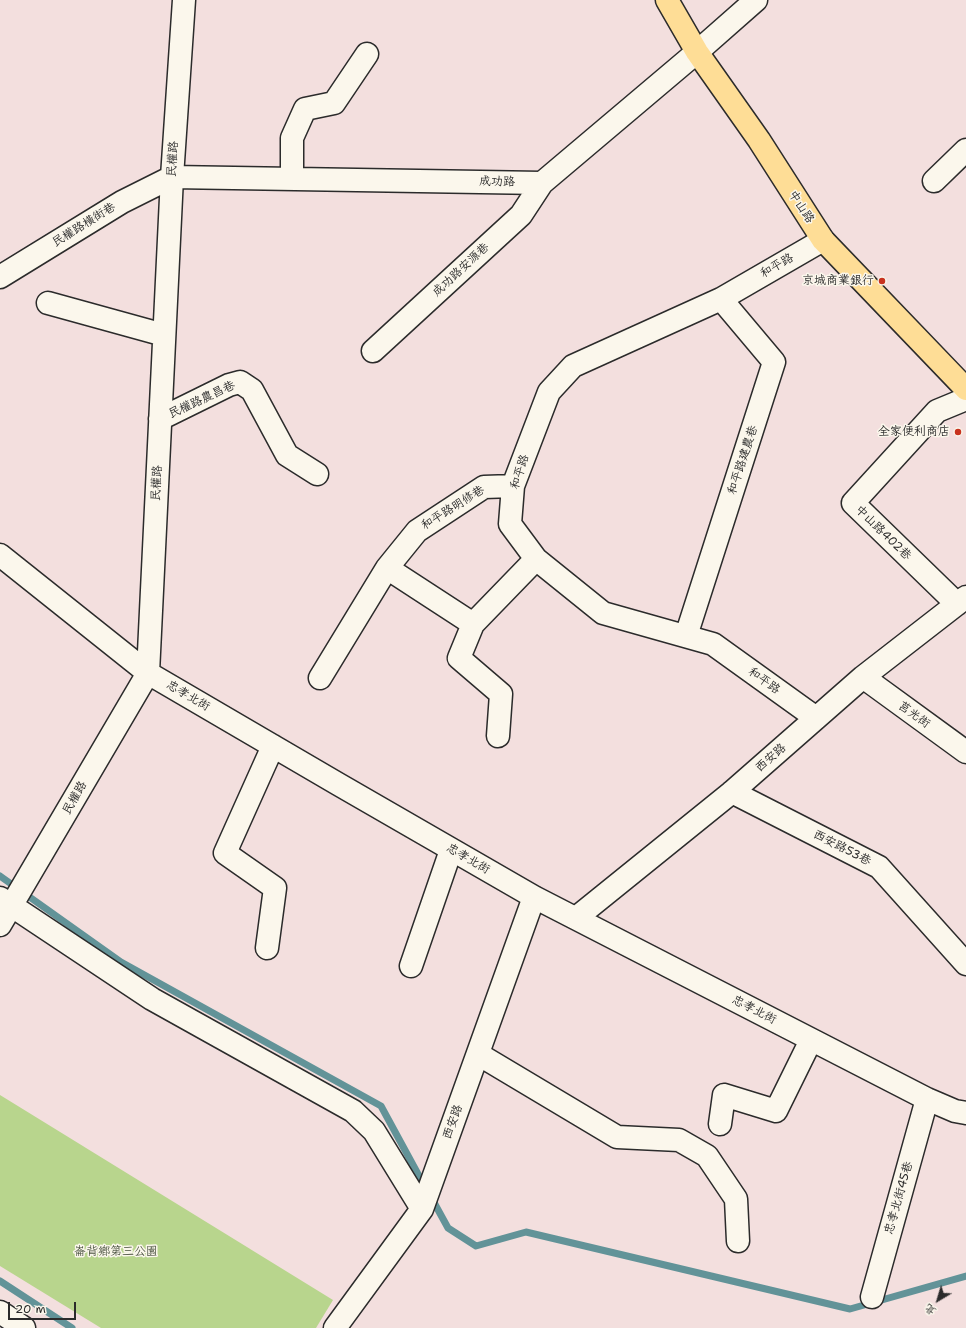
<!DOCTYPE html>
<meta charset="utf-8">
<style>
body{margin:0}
#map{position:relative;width:966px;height:1328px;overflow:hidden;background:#f3dfde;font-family:"Shantell Sans","LXGW WenKai TC",sans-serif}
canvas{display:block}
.north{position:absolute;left:918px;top:1280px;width:40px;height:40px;-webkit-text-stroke:3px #fbf7ec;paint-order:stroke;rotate:218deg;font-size:11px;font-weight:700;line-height:16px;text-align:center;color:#2b2b2b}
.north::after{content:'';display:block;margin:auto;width:14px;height:18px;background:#2b2b2b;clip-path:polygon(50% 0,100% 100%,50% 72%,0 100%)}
.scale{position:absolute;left:8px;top:1302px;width:68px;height:18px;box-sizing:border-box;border:2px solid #2b2b2b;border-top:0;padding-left:5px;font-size:12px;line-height:14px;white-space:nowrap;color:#2b2b2b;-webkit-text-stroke:3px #fbf7ec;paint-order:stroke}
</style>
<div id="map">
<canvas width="966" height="1328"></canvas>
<div class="north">北</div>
<div class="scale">20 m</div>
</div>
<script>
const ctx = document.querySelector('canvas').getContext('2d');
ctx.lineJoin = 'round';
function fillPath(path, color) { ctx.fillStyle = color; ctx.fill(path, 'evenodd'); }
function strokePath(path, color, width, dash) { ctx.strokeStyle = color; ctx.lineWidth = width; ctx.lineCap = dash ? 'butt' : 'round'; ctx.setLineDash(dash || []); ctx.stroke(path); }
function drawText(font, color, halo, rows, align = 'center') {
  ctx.font = font + ' "Shantell Sans","LXGW WenKai TC",sans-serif'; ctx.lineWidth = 3; ctx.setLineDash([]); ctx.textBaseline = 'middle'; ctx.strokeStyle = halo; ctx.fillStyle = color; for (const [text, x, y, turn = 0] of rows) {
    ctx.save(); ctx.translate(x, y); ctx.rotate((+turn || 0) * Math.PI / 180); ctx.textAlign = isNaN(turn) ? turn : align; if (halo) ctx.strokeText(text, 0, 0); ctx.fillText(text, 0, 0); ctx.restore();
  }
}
fillPath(new Path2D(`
 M0 1095 333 1300 316 1328H101L0 1266Z`), '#b8d58d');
strokePath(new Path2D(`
 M0 876 121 962 381 1106 425 1187
 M431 1197 448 1228 476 1246 526 1232 850 1309 966 1276
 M0 1281 72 1328`), '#629398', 7);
const minor = new Path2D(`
 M292 179V138L305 109 334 103 367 54
 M934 181 966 150
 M0 277 122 202 172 177 542 183 697 52 756 0
 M48 303 164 335
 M373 351 521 215 542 183
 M160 419 229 385 240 382 252 390 287 455 317 474
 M0 555 148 673 338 784 534 897 927 1099 955 1111 966 1113
 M387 568 473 624 536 559
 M957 604 853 503 937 411 966 399
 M473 624 459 658 501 694 498 736
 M686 636 774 362 721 299
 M863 677 966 752
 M320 678 387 568 417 531 484 487 513 486
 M816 718 713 644 603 613 536 559 510 524 513 486 549 392 573 366 721 299 823 240
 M732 792 879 867 966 964
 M0 898 152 999 353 1111 374 1131 422 1209
 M576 918 732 792 863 677 966 597
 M0 925 148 673 172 177 184 0
 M267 948 275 888 225 853 273 746
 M411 966 451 850
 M478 1054 617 1137 679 1140 707 1156 736 1199 738 1241
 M720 1124 724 1095 776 1111 811 1040
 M872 1297 927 1099
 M0 1312 24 1328
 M335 1328 422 1209 534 897`);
const major = new Path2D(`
 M667 0 697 52 759 140 823 240 966 389`);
strokePath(minor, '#2b2b2b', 25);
strokePath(major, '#2b2b2b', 25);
strokePath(minor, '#fbf7ec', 22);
strokePath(major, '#fedd96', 22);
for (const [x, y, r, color] of [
 [882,281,4,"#c8321e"],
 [958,432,4,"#c8321e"]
]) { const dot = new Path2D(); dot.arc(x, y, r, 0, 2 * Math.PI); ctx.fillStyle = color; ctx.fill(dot); strokePath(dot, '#fbf7ec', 1.5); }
drawText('12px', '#2b2b2b', '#fbf7ec', [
 ["民權路",173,159,-86],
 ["成功路",497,182,1],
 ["中山路",801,207,57],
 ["民權路橫街巷",84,225,-32],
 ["和平路",777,266,-30],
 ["成功路安源巷",461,270,-43],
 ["民權路農昌巷",202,400,-25],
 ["和平路建農巷",743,460,-72],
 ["和平路",520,472,-72],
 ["民權路",157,483,-87],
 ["和平路明修巷",453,508,-32],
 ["中山路402巷",883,533,44],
 ["和平路",764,681,36],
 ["忠孝北街",188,696,30],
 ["莒光街",914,715,36],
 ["西安路",771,758,-41],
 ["民權路",75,798,-60],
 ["西安路53巷",842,848,27],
 ["忠孝北街",468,859,30],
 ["忠孝北街",754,1010,27],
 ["西安路",453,1122,-70],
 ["忠孝北街45巷",899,1198,-74]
]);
drawText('12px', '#2b2b2b', '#fbf7ec', [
 ["京城商業銀行",874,281],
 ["全家便利商店",950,432]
], 'right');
drawText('12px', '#4e5644', '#fbf7ec', [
 ["崙背鄉第三公園",116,1252]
]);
</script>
